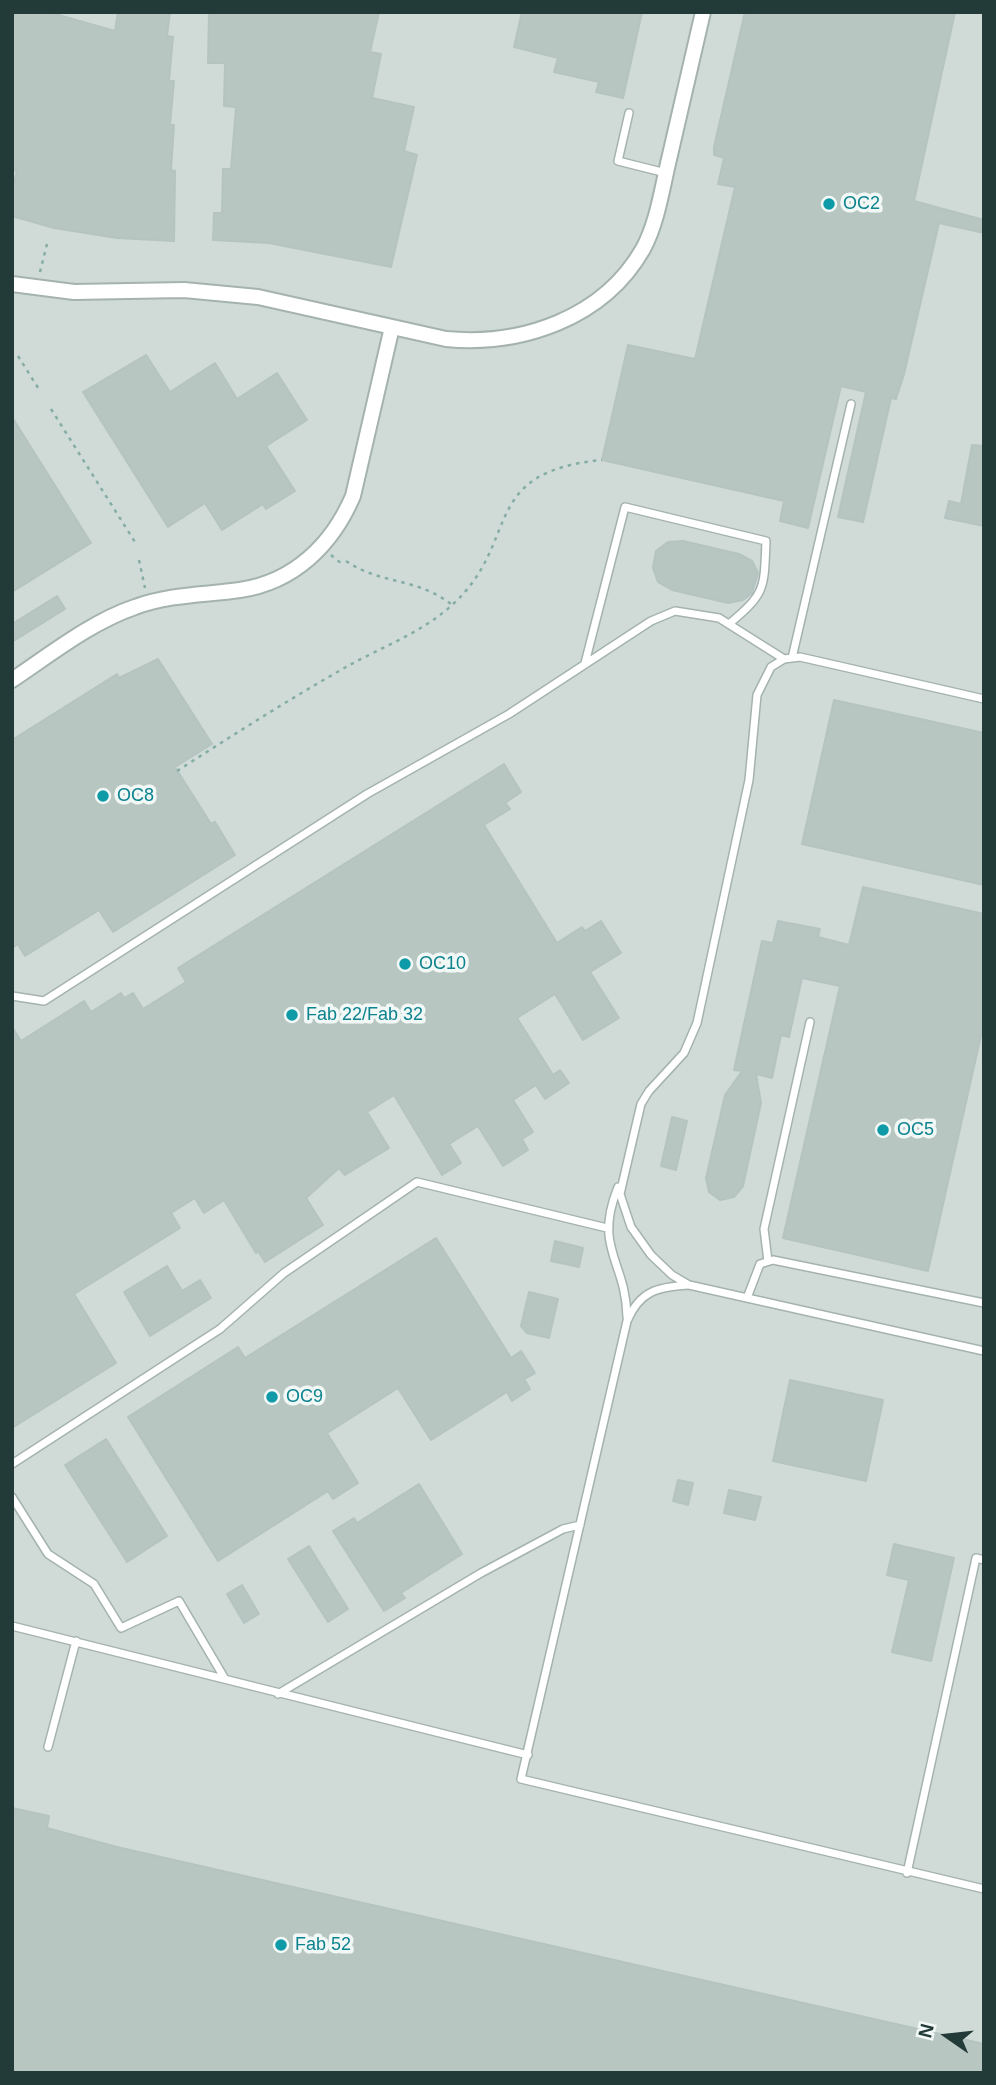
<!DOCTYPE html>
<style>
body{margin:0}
#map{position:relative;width:996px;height:2085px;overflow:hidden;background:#e2ebe8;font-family:Arial,sans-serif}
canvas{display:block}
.frame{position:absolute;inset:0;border:14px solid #233b38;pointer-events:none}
.north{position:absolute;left:912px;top:2001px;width:70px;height:70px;-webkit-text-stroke:5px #f2f8f6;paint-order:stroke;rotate:284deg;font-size:19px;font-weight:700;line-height:28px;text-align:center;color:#233b38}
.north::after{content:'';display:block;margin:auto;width:24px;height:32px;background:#233b38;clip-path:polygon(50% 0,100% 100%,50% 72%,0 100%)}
</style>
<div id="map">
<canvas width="996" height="2085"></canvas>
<div class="frame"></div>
<div class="north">N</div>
</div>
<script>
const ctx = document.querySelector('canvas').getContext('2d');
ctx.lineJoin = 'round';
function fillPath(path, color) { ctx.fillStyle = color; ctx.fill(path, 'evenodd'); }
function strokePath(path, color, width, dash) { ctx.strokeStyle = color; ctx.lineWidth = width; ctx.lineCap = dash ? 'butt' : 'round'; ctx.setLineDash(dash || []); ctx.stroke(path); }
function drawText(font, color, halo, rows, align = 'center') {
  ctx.font = font + ' Arial,sans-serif'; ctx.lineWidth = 7; ctx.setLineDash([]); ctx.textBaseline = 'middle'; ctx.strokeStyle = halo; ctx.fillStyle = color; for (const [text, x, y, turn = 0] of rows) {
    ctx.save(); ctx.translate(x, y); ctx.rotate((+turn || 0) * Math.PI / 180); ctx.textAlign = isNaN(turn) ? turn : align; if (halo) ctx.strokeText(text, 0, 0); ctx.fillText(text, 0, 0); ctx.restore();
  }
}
fillPath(new Path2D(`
 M12 12H984V2073H12Z`), '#d0dbd8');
const building = new Path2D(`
 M12 12H48L115 31 118 12H170L167 36 173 37 169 81H174L170 125H174L171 170 175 171 174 241 117 238 54 228 12 216V190L17 171 12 170Z
 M209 12H379L370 52 381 54 372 98 414 107 404 151 417 155 391 267 269 243 213 240 214 213H222L223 169H231L236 107 224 106 225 63H208Z
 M522 12H642L623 98 596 92 599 82 554 72 558 58 514 47Z
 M745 12H955L914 201 984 220V233L939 223 904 374 896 399 891 398 863 522 838 517 866 392 841 386 808 528 780 521 784 501 602 460 628 345 695 359 735 187 718 184 724 158 714 155V147Z
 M146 355 170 392 215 363 237 399 277 373 307 420 266 446 295 491 266 509 263 504 222 530 205 503 168 527 83 392Z
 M12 417 91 543 12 592Z
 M972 445 984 446V526L945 518 949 501 961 504Z
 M683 541 739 554 752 561 758 573 752 593 743 600 728 603 672 590 658 582 653 568 656 551 668 542Z
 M57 596 65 609 12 642V624Z
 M158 659 212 744 175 767 211 824 215 822 235 855 113 932 99 910 25 956 18 944 12 948V740L117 674 119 678Z
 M834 700 984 733V885L802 844Z
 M504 764 521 792 505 803 510 809 484 825 557 943 582 927 585 931 601 921 621 953 590 972 619 1018 583 1040 555 994 517 1018 553 1075 560 1070 569 1083 545 1099 536 1085 513 1100 533 1132 522 1139 528 1150 503 1166 478 1126 449 1144 461 1163 442 1175 394 1095 367 1112 389 1148 345 1175 339 1168 306 1198 323 1225 265 1262 258 1251 256 1253 224 1200 204 1213 195 1198 171 1213 180 1228 74 1294 116 1363 12 1428V1027L21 1041 84 1001 91 1012 121 993 124 998 133 993 143 1009 186 982 178 968Z
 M863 887 984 914V1022L928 1271 783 1238 840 986 802 978 789 1037 781 1035 772 1078 756 1074 761 1103 743 1186 734 1197 720 1200 709 1192 706 1178 725 1095 742 1071 734 1070 762 941 773 943 778 921 820 929 818 937 849 945Z
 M672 1117 687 1121 676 1170 661 1166Z
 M436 1238 511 1358 521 1351 535 1373 524 1379 530 1389 512 1401 507 1392 431 1440 398 1388 327 1433 358 1483 333 1499 328 1491 218 1561 128 1417 238 1347 245 1358Z
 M555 1241 583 1248 579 1267 551 1261Z
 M167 1266 182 1291 200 1280 211 1298 150 1336 124 1292Z
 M529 1292 558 1299 549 1338 527 1333 521 1326Z
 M790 1380 883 1400 866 1481 773 1461Z
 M106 1439 167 1536 127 1562 65 1465Z
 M678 1480 693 1483 688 1505 673 1501Z
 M419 1484 462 1554 401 1593 405 1598 384 1611 333 1531 354 1518 357 1523Z
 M729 1490 761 1497 755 1520 724 1513Z
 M894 1544 954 1558 931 1661 892 1652 909 1580 887 1575Z
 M309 1546 348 1609 328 1622 288 1559Z
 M242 1585 259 1614 244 1623 227 1594Z
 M12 1808 49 1816 47 1828 117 1847 984 2044V2073H12Z`);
fillPath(building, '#b8c6c2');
strokePath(building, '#b5c4c0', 2);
const lane = new Path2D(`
 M629 113 618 161 666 173
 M792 658 851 404
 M585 663 625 507 766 541C764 589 766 593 729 624
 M984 699 800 657 784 659 771 667 757 695 749 780 697 1023 684 1053 649 1091 641 1104 620 1194 631 1227 651 1255 672 1275 689 1285 984 1351
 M12 996 44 1001 367 794 509 714 651 621 675 611 719 618 784 659
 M618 1187C593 1249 626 1260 627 1317
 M768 1261 764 1229 810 1022
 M688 1285C657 1287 640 1291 627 1321L521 1779 984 1889
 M747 1298 760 1264 773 1260 984 1303
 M12 1464 220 1329 284 1273 417 1182 607 1228
 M12 1497 48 1554 94 1584 121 1628 179 1601 225 1679
 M12 1626 528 1755
 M278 1694 481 1573 563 1529 580 1525
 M48 1747 76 1641
 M907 1873 976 1558 984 1560`);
const street = new Path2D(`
 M12 284 74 292 184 290 258 297 446 339C521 346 603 319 643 249 656 225 661 195 667 168 679 116 691 64 703 12
 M12 680C51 654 91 622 135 607 170 594 205 595 240 590 294 582 332 545 353 496L392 327`);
strokePath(lane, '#a5b3b0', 10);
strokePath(street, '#a5b3b0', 18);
strokePath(new Path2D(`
 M40 272 47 244
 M18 356 40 391
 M51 409 135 542
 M331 555 342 564
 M139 560 145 588
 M346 561C381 585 416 577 451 604
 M177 771C233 735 288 700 346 667 380 648 423 632 452 605 522 542 477 472 602 460`), '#85ada6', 2.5, [3.5, 5]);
strokePath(lane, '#fff', 7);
strokePath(street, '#fff', 14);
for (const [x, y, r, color] of [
 [829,204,7,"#0f9aa8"],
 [103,796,7,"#0f9aa8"],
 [405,964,7,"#0f9aa8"],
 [292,1015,7,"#0f9aa8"],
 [883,1130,7,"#0f9aa8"],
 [272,1397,7,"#0f9aa8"],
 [281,1945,7,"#0f9aa8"]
]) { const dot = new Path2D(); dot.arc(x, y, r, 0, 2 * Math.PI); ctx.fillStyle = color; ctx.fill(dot); strokePath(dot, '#f2f8f6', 2.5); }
drawText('18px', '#0d838f', '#f2f8f6', [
 ["OC2",843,204],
 ["OC8",117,796],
 ["OC10",419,964],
 ["Fab 22/Fab 32",306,1015],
 ["OC5",897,1130],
 ["OC9",286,1397],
 ["Fab 52",295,1945]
], 'left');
</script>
